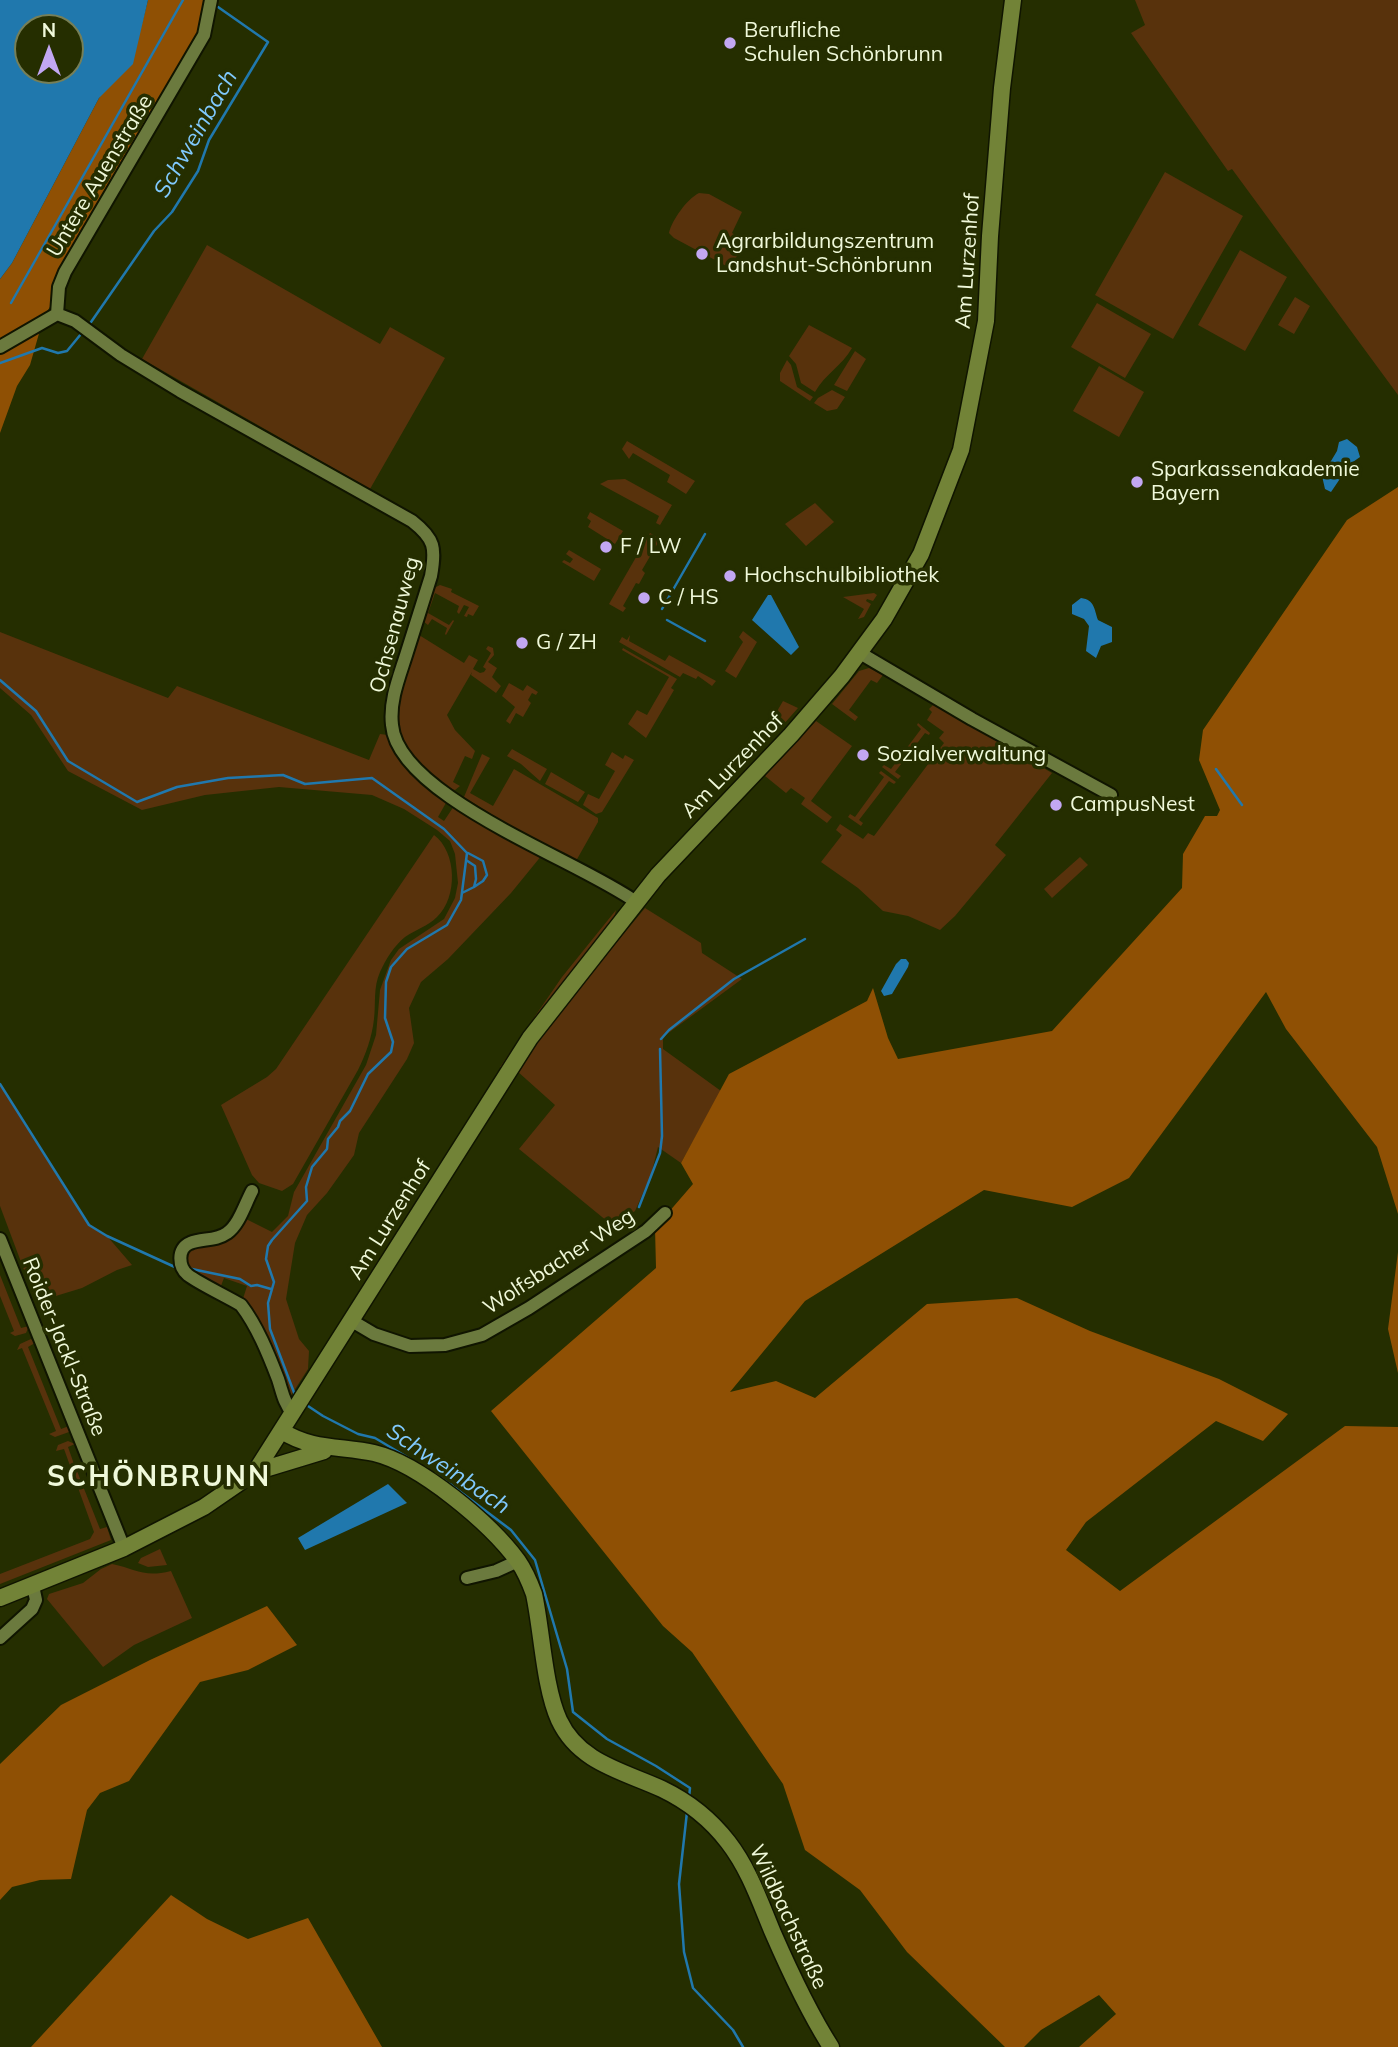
<!DOCTYPE html>
<meta charset="utf-8">
<style>
body{margin:0}
#map{position:relative;width:1398px;height:2047px;overflow:hidden;background:#252e00;font-family:Mulish,sans-serif}
canvas{display:block}
.north{position:absolute;left:14px;top:14px;width:70px;height:70px;box-sizing:border-box;background:#252e00;border:2px solid #767f57;border-radius:50%;rotate:0deg;font-size:19px;font-weight:700;line-height:28px;text-align:center;color:#f0f9da}
.north::after{content:'';display:block;margin:auto;width:24px;height:32px;background:#c2a7f2;clip-path:polygon(50% 0,100% 100%,50% 72%,0 100%)}
</style>
<div id="map">
<canvas width="1398" height="2047"></canvas>
<div class="north">N</div>
</div>
<script>
const ctx = document.querySelector('canvas').getContext('2d');
ctx.lineJoin = 'round';
function fillPath(path, color) { ctx.fillStyle = color; ctx.fill(path, 'evenodd'); }
function strokePath(path, color, width, dash) { ctx.strokeStyle = color; ctx.lineWidth = width; ctx.lineCap = dash ? 'butt' : 'round'; ctx.setLineDash(dash || []); ctx.stroke(path); }
function drawText(font, color, halo, rows, align = 'center') {
  ctx.font = font + ' Mulish,sans-serif'; ctx.lineWidth = 7; ctx.setLineDash([]); ctx.textBaseline = 'middle'; ctx.strokeStyle = halo; ctx.fillStyle = color; for (const [text, x, y, turn = 0] of rows) {
    ctx.save(); ctx.translate(x, y); ctx.rotate((+turn || 0) * Math.PI / 180); ctx.textAlign = isNaN(turn) ? turn : align; if (halo) ctx.strokeText(text, 0, 0); ctx.fillText(text, 0, 0); ctx.restore();
  }
}
fillPath(new Path2D(`
 M1135 0H1398V395L1232 169 1228 171 1131 33 1145 25Z
 M1165 172 1243 216 1173 339 1095 295Z
 M699 193 709 194 742 212 732 233 746 241 730 268 674 238 669 233C672 220 687 199 699 193Z
 M207 245 380 344 390 327 445 358 370 489 142 359Z
 M1240 250 1287 277 1245 351 1198 325Z
 M1295 297 1310 306 1294 334 1278 325Z
 M1097 303 1151 334 1125 378 1071 347Z
 M809 325 852 348C842 366 825 374 815 392L801 383 796 364 789 356Z
 M855 351 866 359 847 391 834 385Z
 M787 360 791 365 797 387 813 397 810 401 780 381V373Z
 M1099 366 1144 392 1119 437 1073 411Z
 M832 390 845 397 837 409 827 411 814 403 818 398Z
 M627 441 695 481 686 494 667 482 670 475 633 453 629 459 622 449Z
 M625 479 672 505 660 525 656 523 659 516 600 484 608 480Z
 M815 503 834 522 806 546 785 524Z
 M590 512 623 531 615 544 588 527 591 521 587 518Z
 M650 533 664 541H659L642 570 645 573 639 584 636 583 623 606 626 608 623 612 609 604Z
 M569 550 601 569 594 581 562 562 564 560 570 563 573 559 566 554Z
 M440 585 452 589 451 592 479 606 473 616 468 614 467 617 464 616 469 607 464 605 459 614 457 612 459 606 435 593 428 613 449 625 453 620 454 621 446 635 445 634 447 628 432 619 428 625 423 621 434 588Z
 M874 593 877 595 873 601 867 599 866 601 871 604 864 617 858 619 864 609 843 597Z
 M743 631 757 642 736 678 725 671 743 642 739 637Z
 M0 632 168 698 177 686 369 760 380 734 388 735C398 766 422 782 447 801L438 817 444 821 454 806 542 855 511 893 448 959 421 982 409 1008 414 1043 407 1059 359 1133 354 1155 327 1193 307 1215 295 1243 286 1299 299 1339 309 1351 308 1369 290 1397 242 1302 247 1286 224 1278 219 1291 187 1274 182 1250 214 1239 240 1216 272 1232 288 1216 294 1192 366 1065 376 1035 380 990 391 960 399 949 444 919 455 898 458 883 455 854 450 841 437 830 404 809 372 795 279 787 205 795 142 810 68 771 31 715 0 688Z
 M419 635 464 663 469 655 478 660 473 669 480 673 484 672 486 669 483 667 491 653 486 649 488 646 493 648 494 655 488 662 497 668 492 677 501 686 496 693 471 675 472 672 447 715 455 730 475 751 472 759 465 756 453 782 460 786 455 790C442 787 429 773 420 763 410 752 401 741 397 726 392 702 412 659 419 635Z
 M630 635 629 641 665 661 669 655 716 681 712 686 698 676 696 679 683 673 680 677 619 642 622 637 627 640Z
 M623 648 677 679 671 688 674 690 646 738 628 724 637 710 647 715 669 677 622 650Z
 M869 668 883 675 877 683 871 680 849 710 858 717 855 721 832 704 859 671Z
 M509 683 523 691 527 685 538 692 536 695 532 693 528 700 531 703 523 717 516 713 510 724 506 721 515 707 502 696Z
 M783 701 798 708 783 725 772 720Z
 M934 704 1052 773 995 845 1006 855 955 916 940 930 908 916 883 911 858 888 821 862 842 835 836 830 840 824 863 839 868 833 874 836 944 743 939 738 944 732 927 720 932 712 929 709Z
 M816 721 852 746 811 801 832 817 827 823 801 804 805 798 791 788 786 793 765 776Z
 M918 723 930 733 929 735 925 733 895 772 901 776 898 779 882 767 884 765 891 769 921 729 917 725Z
 M512 749 547 769 540 781 521 764 507 756Z
 M612 752 623 759 625 755 634 760 602 812 596 814 583 805 588 794 599 799 615 771 605 765Z
 M482 754 490 758 470 793 493 806 514 769 598 818V822L576 861 515 829 464 797Z
 M881 771 896 782 894 784 889 781 859 820 863 823 861 826 848 817 850 814 855 817 884 777 879 773Z
 M551 772 585 792 578 802 545 784Z
 M434 835C457 852 458 897 437 917 428 926 415 930 405 937 394 946 386 959 380 972 373 988 376 1003 374 1019 372 1037 366 1054 358 1070L293 1184 282 1191 259 1183 252 1175 221 1105 267 1077 276 1069Z
 M1080 857 1088 865 1052 898 1044 889Z
 M645 908 701 943 702 953 742 979 667 1034 663 1039V1049L721 1091 681 1163 658 1147 651 1175 635 1211 613 1226 519 1149 555 1105 517 1071 551 1022Z
 M616 910 614 918 571 972 503 1069 500 1067 562 977Z
 M0 1084 89 1225 107 1236 132 1265 117 1270 82 1288 36 1302 0 1206Z
 M0 1275 21 1328 29 1326 26 1333 15 1336 10 1333 14 1331 0 1296Z
 M31 1339 35 1343 28 1347 61 1429 69 1426V1432L55 1437 49 1434 56 1431 22 1348 17 1350 20 1344Z
 M68 1441 75 1444 68 1447 75 1467 78 1466 79 1469 77 1471 100 1529 107 1527 111 1540 0 1584V1574L90 1539 94 1532 64 1449 56 1451 58 1445Z
 M160 1549 167 1565 148 1567 138 1563 141 1558Z
 M112 1564C137 1569 143 1578 171 1571L192 1618 134 1645 103 1667 47 1599 49 1594 83 1583 101 1569Z`), '#58320c');
fillPath(new Path2D(`
 M148 0H207L200 33 54 285 50 307 44 316 30 365 17 386 0 433V279L12 263 99 98 140 31Z
 M1398 487V1214L1377 1147 1286 1029 1266 992 1129 1178 1072 1207 984 1190 805 1301 730 1392 776 1381 815 1398 927 1304 1017 1298 1090 1331 1219 1379 1288 1414 1263 1441 1216 1421 1086 1522 1066 1550 1120 1591 1345 1426 1398 1427V2047H1079L1116 2014 1099 1995 1041 2030 1024 2047H1005L907 1952 860 1890 805 1850 783 1784 692 1652 663 1626 491 1411 656 1268 655 1228 693 1184 681 1163 729 1074 867 1001 873 988 888 1038 898 1059 1052 1031 1182 888 1183 854 1205 816H1217L1220 810 1199 760 1203 730 1347 520Z
 M1398 1252V1373L1388 1329Z
 M267 1606 297 1645 248 1670 200 1682 129 1781 100 1793 87 1810 71 1879 40 1880 12 1887 0 1900V1764L61 1705 150 1660Z
 M171 1895 207 1919 248 1939 308 1918 382 2047H31Z`), '#8f5004');
fillPath(new Path2D(`
 M0 0H148L133 64 99 98 12 263 0 279ZM28 28H70V70H28Z
 M1347 439 1357 447 1360 457 1350 464 1331 492 1325 489 1322 476 1337 451 1339 442Z
 M768 595H771L799 647 791 655 752 620Z
 M1081 598C1095 600 1094 609 1098 620L1112 627V642L1101 646 1096 658 1086 651 1089 626 1084 619 1072 614V605Z
 M901 959H906L909 963 908 967 892 994 884 996 881 991 896 964Z
 M388 1484 407 1503 305 1550 298 1538Z`), '#2078ad');
strokePath(new Path2D(`
 M11 303 183 0
 M89 325 154 231 172 212 198 171 209 140 268 42 218 7
 M0 363 42 348 58 353 67 351 81 334
 M662 609 705 534
 M667 620 705 641
 M0 680 36 711 68 761 137 802 177 787 228 778 283 775 305 784 372 778 444 829 467 853 461 900 447 925 407 949 391 967 386 982 385 1018 393 1042 391 1052 368 1074 350 1111 340 1121 338 1127 328 1139 327 1149 312 1167 306 1187 307 1201 272 1240 268 1246 266 1259 274 1282 268 1303 270 1329 295 1395
 M1216 769 1242 805
 M468 853 483 861 487 875 483 881 474 887
 M462 893 474 887 476 879 475 866 466 860
 M661 1039 669 1030 734 979 805 939
 M0 1084 89 1225 107 1236 177 1268
 M639 1207 660 1153 662 1136 660 1049
 M187 1268 240 1279 251 1286 257 1285 271 1289
 M305 1404 323 1416 358 1434 375 1438 407 1457 446 1481 511 1530 535 1560 567 1669 573 1712 607 1739 656 1766 690 1788 689 1798
 M687 1812 679 1884 684 1952 693 1988 733 2030 743 2047`), '#2078ad', 2.5);
const street = new Path2D(`
 M57 314 75 321 121 355 180 391 412 521C435 539 436 548 431 576 423 601 415 627 407 652 400 675 389 700 392 725 398 797 580 861 636 902
 M57 314 59 287 65 272 204 35 211 0
 M0 347 57 314
 M860 653 972 719 1111 795
 M252 1191C245 1204 239 1225 227 1233 216 1241 202 1238 190 1243 177 1248 178 1267 188 1275 200 1284 226 1296 241 1305 257 1326 268 1353 278 1379 282 1391 284 1404 293 1414
 M0 1239 124 1548
 M352 1321 374 1334 410 1346 445 1345 482 1335 529 1308 646 1231 665 1213
 M467 1578 496 1571 518 1561
 M0 1638 32 1609 36 1600 33 1586`);
const secondary = new Path2D(`
 M282 1431C311 1450 342 1446 374 1453 420 1464 490 1523 518 1561 525 1571 530 1583 534 1594 542 1631 544 1687 559 1720 579 1763 623 1771 662 1789 687 1801 711 1820 728 1842 749 1869 760 1902 773 1933 790 1972 808 2011 831 2047
 M255 1472 530 1038 658 875 791 735 842 676 884 619 921 554 961 450 986 321 990 236 1002 88 1013 0
 M0 1598 124 1548 204 1507 255 1472 324 1451`);
strokePath(street, '#101500', 16);
strokePath(secondary, '#101500', 19);
strokePath(street, '#6b7a3e', 12);
strokePath(secondary, '#728337', 16);
for (const [x, y, r, color] of [
 [730,43,7,"#c2a7f2"],
 [702,254,7,"#c2a7f2"],
 [1137,482,7,"#c2a7f2"],
 [606,547,7,"#c2a7f2"],
 [730,576,7,"#c2a7f2"],
 [644,598,7,"#c2a7f2"],
 [522,643,7,"#c2a7f2"],
 [863,755,7,"#c2a7f2"],
 [1056,805,7,"#c2a7f2"]
]) { const dot = new Path2D(); dot.arc(x, y, r, 0, 2 * Math.PI); ctx.fillStyle = color; ctx.fill(dot); strokePath(dot, '#252e00', 2.5); }
drawText('21px', '#f0f9da', '#252e00', [
 ["Berufliche",744,31],
 ["Schulen Schönbrunn",744,55],
 ["Agrarbildungszentrum",716,242],
 ["Landshut-Schönbrunn",716,266],
 ["Sparkassenakademie",1151,470],
 ["Bayern",1151,494],
 ["F / LW",620,547],
 ["Hochschulbibliothek",744,576],
 ["C / HS",658,598],
 ["G / ZH",536,643],
 ["Sozialverwaltung",877,755],
 ["CampusNest",1070,805]
], 'left');
drawText('21px', '#f0f9da', '#252e00', [
 ["Untere Auenstraße",100,176,-59],
 ["Am Lurzenhof",968,261,-86],
 ["Ochsenauweg",395,625,-75],
 ["Am Lurzenhof",733,766,-46],
 ["Am Lurzenhof",390,1220,-58],
 ["Wolfsbacher Weg",559,1262,-33],
 ["Roider-Jackl-Straße",64,1347,68],
 ["Wildbachstraße",788,1917,65]
]);
drawText('italic 23px', '#80c9fd', '#252e00', [
 ["Schweinbach",196,134,-60],
 ["Schweinbach",448,1469,34]
]);
ctx.letterSpacing = '2px';
drawText('bold 28px', '#f0f9da', '#252e00', [
 ["SCHÖNBRUNN",159,1478]
]);
ctx.letterSpacing = '0px';
</script>
